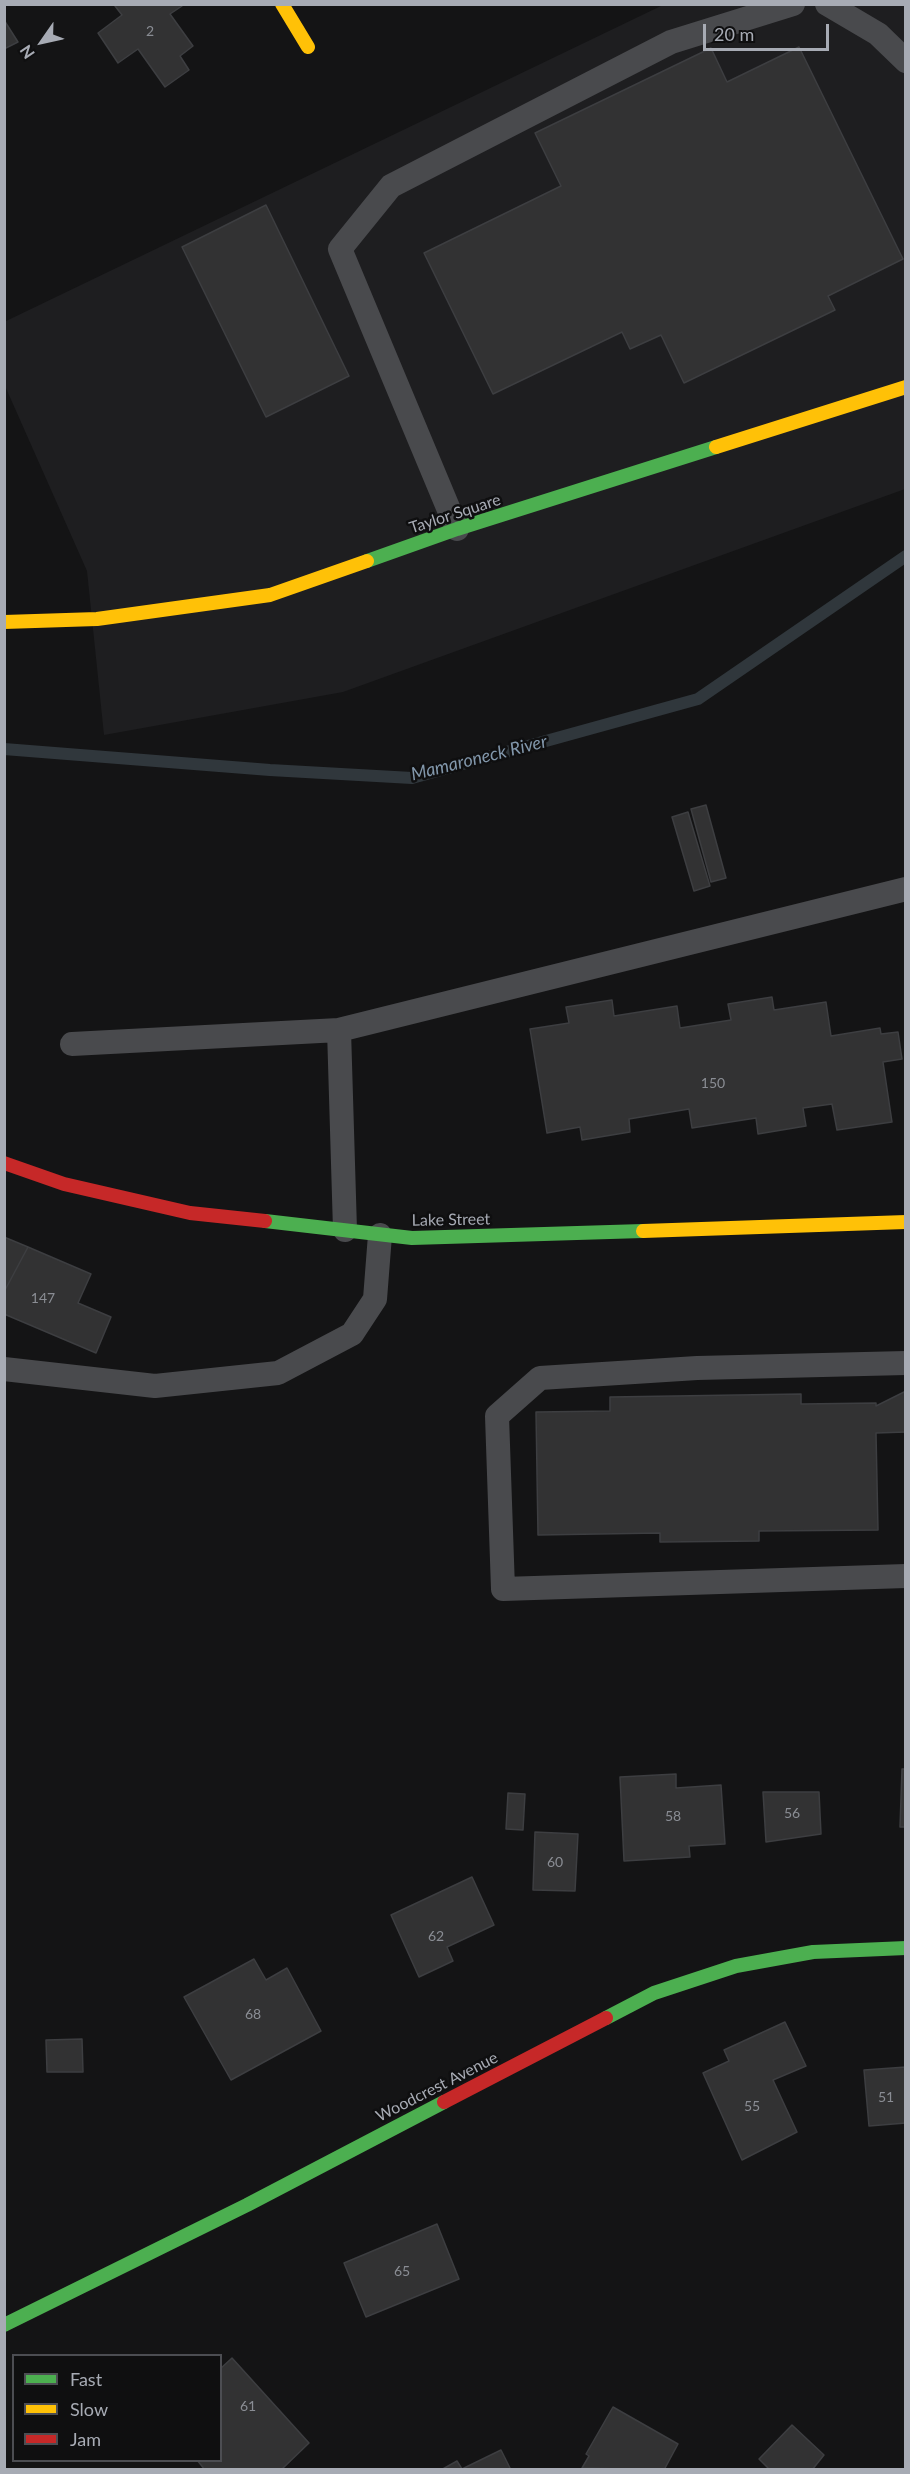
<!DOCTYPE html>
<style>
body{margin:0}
#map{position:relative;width:910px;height:2474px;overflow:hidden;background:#141415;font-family:Lato,sans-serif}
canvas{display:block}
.frame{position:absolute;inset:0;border:6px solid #a7abb4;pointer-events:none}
.legend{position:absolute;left:12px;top:2354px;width:210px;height:108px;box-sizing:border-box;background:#0f0f10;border:2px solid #4c4d52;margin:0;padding:8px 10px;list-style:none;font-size:18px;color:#a7abb4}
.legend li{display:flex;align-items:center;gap:12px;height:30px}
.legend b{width:30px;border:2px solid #4c4d52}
.north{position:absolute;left:12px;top:12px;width:60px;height:60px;-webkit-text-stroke:4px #0f0f10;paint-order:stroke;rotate:236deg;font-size:16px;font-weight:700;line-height:24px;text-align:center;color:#a7abb4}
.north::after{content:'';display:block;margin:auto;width:21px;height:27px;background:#a7abb4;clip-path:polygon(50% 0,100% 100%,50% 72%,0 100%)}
.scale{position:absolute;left:703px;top:24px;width:126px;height:27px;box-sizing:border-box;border:3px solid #a7abb4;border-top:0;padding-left:8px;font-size:18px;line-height:21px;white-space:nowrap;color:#a7abb4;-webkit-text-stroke:4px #0f0f10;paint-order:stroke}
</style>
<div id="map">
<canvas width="910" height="2474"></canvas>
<div class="frame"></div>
<ul class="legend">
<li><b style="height:8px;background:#4caf50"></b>Fast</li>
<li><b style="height:8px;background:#ffc107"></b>Slow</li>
<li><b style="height:8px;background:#c62828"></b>Jam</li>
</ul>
<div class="north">N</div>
<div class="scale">20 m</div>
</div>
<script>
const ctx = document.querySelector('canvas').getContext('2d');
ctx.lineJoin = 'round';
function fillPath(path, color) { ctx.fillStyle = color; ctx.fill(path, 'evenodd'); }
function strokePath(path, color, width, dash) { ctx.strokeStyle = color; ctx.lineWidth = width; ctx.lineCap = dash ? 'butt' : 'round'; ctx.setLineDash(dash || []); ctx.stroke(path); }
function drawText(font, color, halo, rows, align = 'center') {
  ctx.font = font + ' Lato,sans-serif'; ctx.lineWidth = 5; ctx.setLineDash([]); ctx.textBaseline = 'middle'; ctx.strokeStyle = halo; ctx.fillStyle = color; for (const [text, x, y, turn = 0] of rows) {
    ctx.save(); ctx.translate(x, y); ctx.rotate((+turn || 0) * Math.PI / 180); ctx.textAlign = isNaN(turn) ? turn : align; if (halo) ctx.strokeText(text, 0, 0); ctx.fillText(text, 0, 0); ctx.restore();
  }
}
fillPath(new Path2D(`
 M663 5H905V489L343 692 104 735 87 571 5 386 4 322Z`), '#1e1e20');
strokePath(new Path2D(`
 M4 749 270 770 412 778 698 699 906 556`), '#30373c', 12);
const building = new Path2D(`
 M117 4H180L182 6 170 14 193 46 180 56 189 70 165 87 138 49 118 63 98 33 122 15 115 6Z
 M4 20 18 42 4 49Z
 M799 47 903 259 828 296 835 310 684 383 661 335 630 349 622 332 493 394 424 253 561 186 535 133 711 48 727 82Z
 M266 205 349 376 266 417 182 247Z
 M706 805 726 878 711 882 691 809Z
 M688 812 710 886 694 891 672 817Z
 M772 997 774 1010 826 1002 831 1036 880 1028 881 1034 898 1032 902 1059 883 1062 892 1122 837 1130 832 1104 803 1108 806 1126 758 1134 756 1118 692 1128 689 1109 629 1119 630 1132 582 1140 580 1127 547 1133 530 1029 569 1023 566 1007 612 1000 614 1016 677 1006 680 1028 731 1020 728 1004Z
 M4 1237 28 1247 4 1292Z
 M28 1247 91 1274 78 1303 111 1317 96 1353 4 1314V1292Z
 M906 1391V1432L876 1433 878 1530 759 1531V1541L660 1542V1533L538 1535 536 1412 610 1411V1397L801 1394V1404L876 1403V1406Z
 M902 1769H906V1827H900Z
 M676 1774V1788L721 1785 725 1844 689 1846 690 1857 624 1861 620 1777Z
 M763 1792H819L821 1834 766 1842Z
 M508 1793 525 1794 523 1830 506 1829Z
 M535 1832 578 1834 575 1891 533 1890Z
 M472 1877 494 1925 447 1947 453 1961 419 1977 391 1915Z
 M254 1959 266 1980 287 1968 321 2031 231 2080 184 1997Z
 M785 2022 806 2066 773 2080 797 2132 742 2160 703 2073 729 2061 724 2050Z
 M82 2039 83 2072H47L46 2040Z
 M906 2067V2123L869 2126 864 2070Z
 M437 2224 459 2279 366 2317 344 2263Z
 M232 2358 309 2443 281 2470H205L197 2460H220V2369Z
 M613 2407 678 2444 664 2470 582 2468 589 2456 586 2454Z
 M792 2425 824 2455 812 2470H770L759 2459Z
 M501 2450 511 2470H441L457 2461 462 2469Z`);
fillPath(building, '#323233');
strokePath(building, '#3d3e41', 1.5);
strokePath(new Path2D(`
 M827 4 878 34 906 61
 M457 529 340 249 391 186 671 42 793 4
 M339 1030 345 1230
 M72 1044 339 1030 906 889
 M906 1363 697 1368 540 1378 497 1416 503 1589 906 1576
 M4 1369 155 1386 278 1373 352 1334 375 1299 380 1235`), '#494a4d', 24);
strokePath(new Path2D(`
 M367 561 457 529 716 447
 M265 1221 412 1238 643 1231
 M606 2018 654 1993 736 1966 813 1952 906 1948
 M4 2325 247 2205 444 2102`), '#4caf50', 14);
strokePath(new Path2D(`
 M282 4 308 47
 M716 447 906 387
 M4 622 97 619 270 595 367 561
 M643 1231 906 1222`), '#ffc107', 14);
strokePath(new Path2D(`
 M4 1163 64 1184 190 1213 265 1221
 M444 2102 606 2018`), '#c62828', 14);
drawText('14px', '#8a8d94', null, [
 ["2",150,31],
 ["150",713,1083],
 ["147",43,1298],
 ["56",792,1813],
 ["58",673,1816],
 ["60",555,1862],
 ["62",436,1936],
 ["68",253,2014],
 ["51",886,2097],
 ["55",752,2106],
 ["65",402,2271],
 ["61",248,2406]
]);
drawText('16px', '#a7abb4', '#0f0f10', [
 ["Taylor Square",455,514,-18],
 ["Lake Street",451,1220,-1],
 ["Woodcrest Avenue",437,2087,-27]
]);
drawText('italic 18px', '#8297ab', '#0f0f10', [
 ["Mamaroneck River",479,758,-14]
]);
</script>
